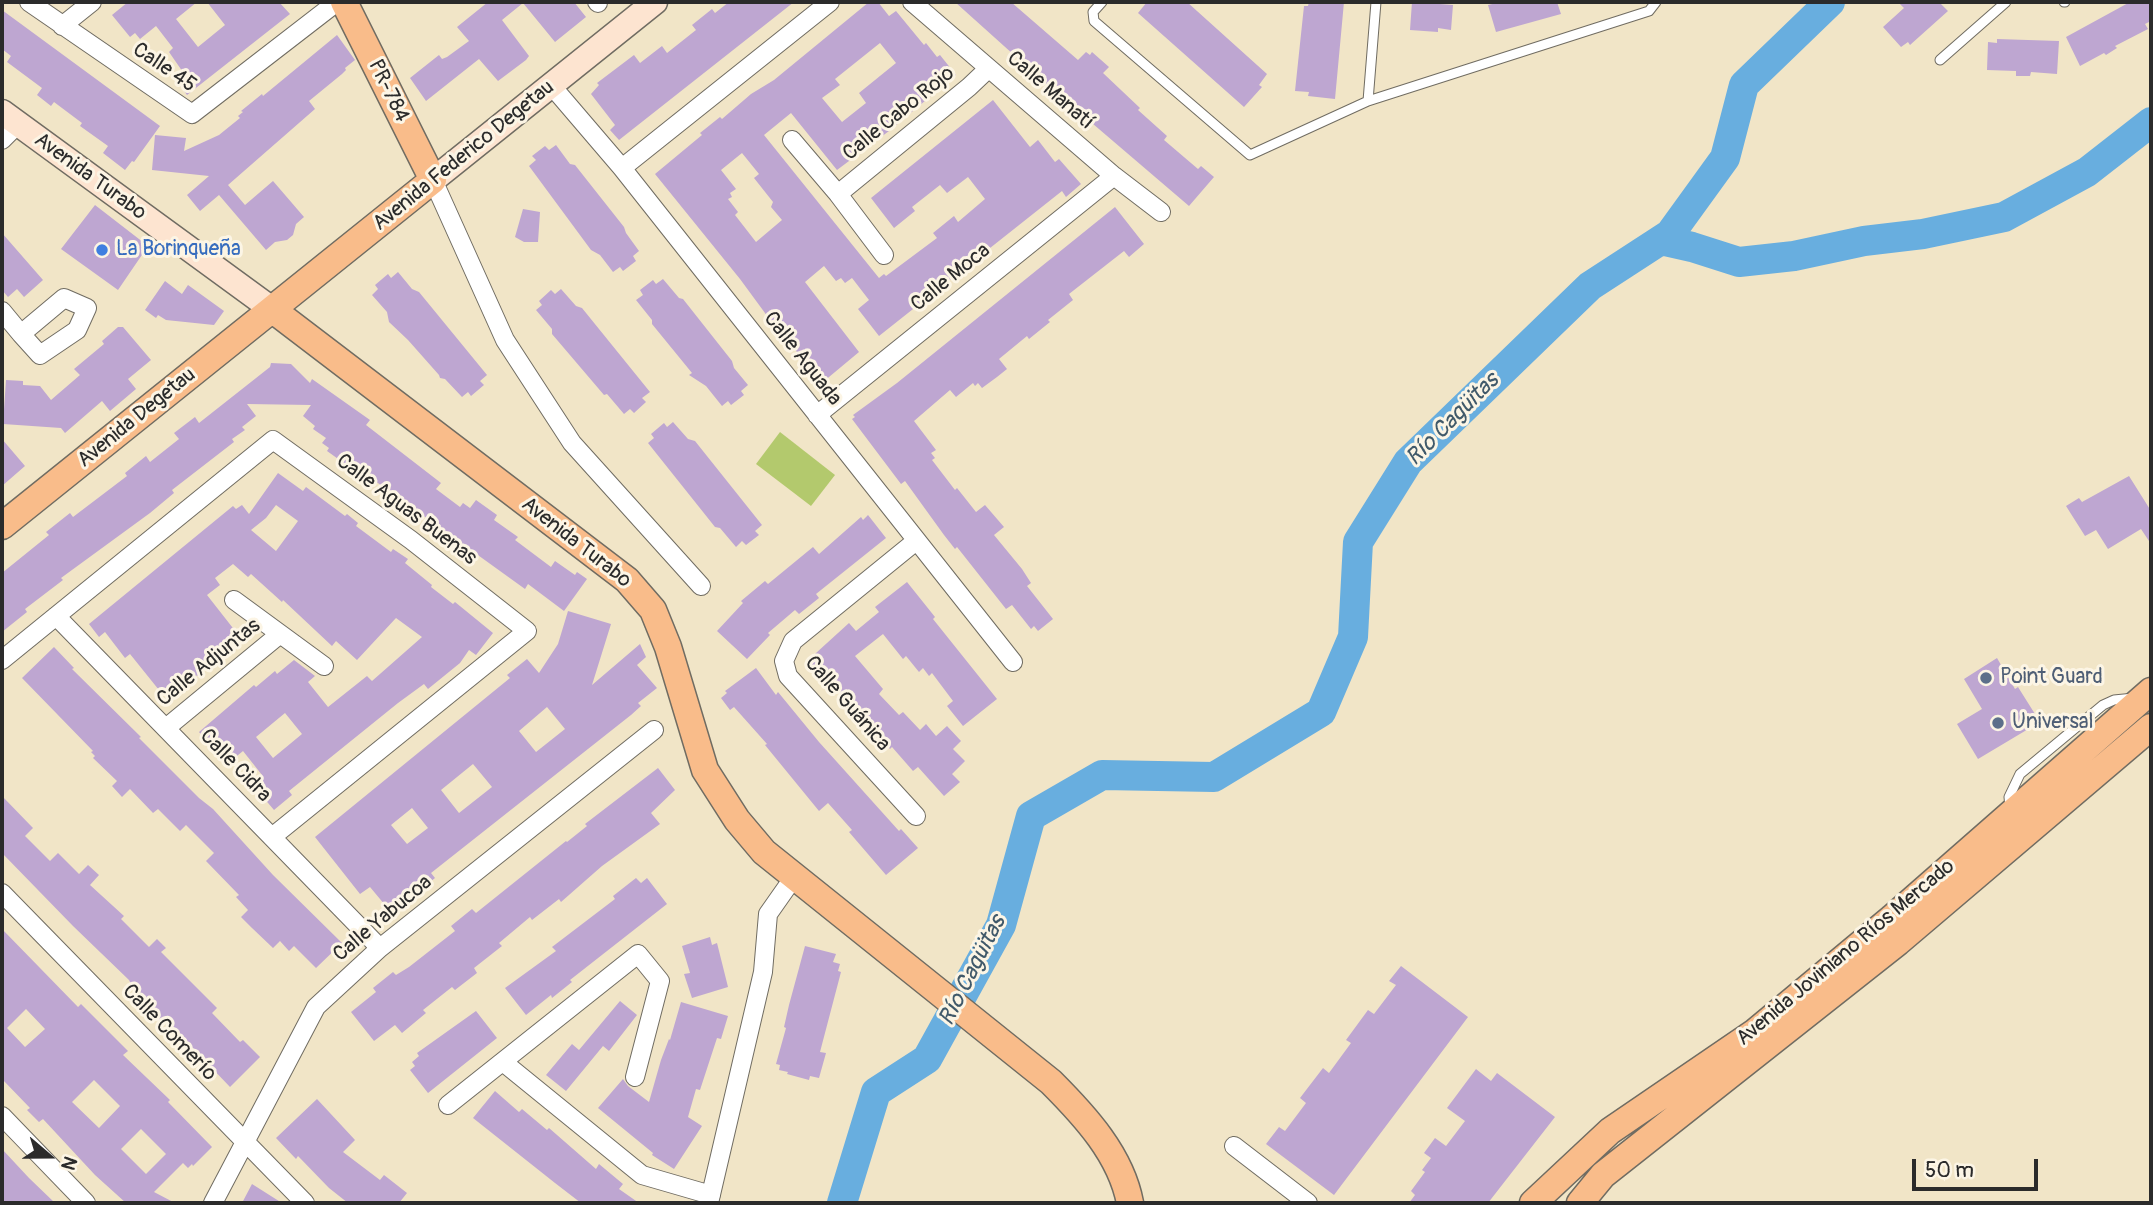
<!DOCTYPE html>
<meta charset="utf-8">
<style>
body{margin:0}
#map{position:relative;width:2153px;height:1205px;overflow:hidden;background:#f1e5c7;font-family:Pangolin,sans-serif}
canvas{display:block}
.frame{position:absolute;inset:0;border:4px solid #2b2b2b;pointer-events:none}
.north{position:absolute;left:14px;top:1121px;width:70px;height:70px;-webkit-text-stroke:5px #fcf5e5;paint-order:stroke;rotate:110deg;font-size:19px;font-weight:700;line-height:28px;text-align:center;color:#2b2b2b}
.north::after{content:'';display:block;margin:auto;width:24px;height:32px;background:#2b2b2b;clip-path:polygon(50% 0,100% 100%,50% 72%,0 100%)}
.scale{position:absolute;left:1912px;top:1159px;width:126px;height:32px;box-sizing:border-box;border:4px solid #2b2b2b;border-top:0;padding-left:9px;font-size:21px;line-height:24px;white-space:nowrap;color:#2b2b2b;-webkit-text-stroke:5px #fcf5e5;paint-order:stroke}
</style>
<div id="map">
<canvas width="2153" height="1205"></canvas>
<div class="frame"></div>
<div class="north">N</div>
<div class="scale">50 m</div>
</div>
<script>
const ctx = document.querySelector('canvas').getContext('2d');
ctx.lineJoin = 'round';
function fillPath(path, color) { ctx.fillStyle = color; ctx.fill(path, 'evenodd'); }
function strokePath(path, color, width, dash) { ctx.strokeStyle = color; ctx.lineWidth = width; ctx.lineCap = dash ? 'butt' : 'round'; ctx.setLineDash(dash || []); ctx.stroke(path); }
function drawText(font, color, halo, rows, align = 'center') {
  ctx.font = font + ' Pangolin,sans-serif'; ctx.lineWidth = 6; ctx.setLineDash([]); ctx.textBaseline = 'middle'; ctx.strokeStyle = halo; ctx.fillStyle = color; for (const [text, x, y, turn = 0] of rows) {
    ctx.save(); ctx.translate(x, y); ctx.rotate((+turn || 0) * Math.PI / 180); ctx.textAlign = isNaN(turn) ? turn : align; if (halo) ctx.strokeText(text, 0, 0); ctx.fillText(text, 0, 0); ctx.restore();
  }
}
fillPath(new Path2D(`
 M780 432 835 475 811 506 756 464Z`), '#b3c96d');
strokePath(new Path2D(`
 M1661 240 1692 247 1739 262 1794 256 1864 241 1923 234 2004 217 2087 172 2151 122
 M842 1203 876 1092 927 1059 1001 925 1031 816 1102 775 1214 777 1321 712 1353 637 1358 542 1408 462 1590 286 1670 234 1725 158 1744 85 1830 2`), '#68aedf', 30);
fillPath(new Path2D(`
 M128 2H197L176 19 198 47 225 25 207 2H279L290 14 187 95 179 84 187 78 169 52 173 48 156 26 140 39 135 33 130 37 112 15Z
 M488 2H574L586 17 555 42 523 3 502 20 529 56 526 60 498 81 479 59 426 101 410 78 439 55 442 59 447 57 469 41 457 27Z
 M729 2H794L619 140 610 130 615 125 591 94 599 85 597 83 634 55 640 63 662 46 667 53 696 30 692 25 712 9 715 13Z
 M869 2H878L889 16 896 11 924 45 926 43 937 57 940 55 956 75 889 131 837 170 791 113 764 135 879 278 884 274 886 276 937 238 933 233 954 216 958 222 985 199 968 177 947 193 940 185 912 207 915 211 894 228 871 198 993 100 1030 147 1038 140 1055 162 1059 159 1081 184 1066 197 1062 191 879 336 858 309 869 300 852 278 845 283 841 278 836 281 824 266 805 282 859 352 823 382 776 328 740 279 655 174 702 135 700 133 720 117 722 119 751 94 774 80ZM880 43 896 63 859 93 866 103 842 122 822 98 840 85 835 79ZM742 153 759 174 754 178 773 202 771 207 782 220 756 242 735 215 738 212 728 199 732 197 730 193 736 189 721 170Z
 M955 2H1011L1078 60 1086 52 1090 55 1092 52 1109 67 1103 73 1140 108 1138 110 1167 136 1164 140 1198 169 1201 166 1214 177 1189 206 1072 106 1070 109 1051 93 1053 90Z
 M1147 2H1187L1267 74 1259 85 1262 87 1244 107 1138 13Z
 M1309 2H1344L1335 99 1308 96 1309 92 1295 91 1304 6H1308Z
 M1412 2H1440V4L1453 5 1451 30 1438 28V32L1410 30Z
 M1501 2H1557L1561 14 1496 32 1488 5Z
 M1898 2H1939L1948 11 1910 45 1908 42 1901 47 1883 27 1904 8Z
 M2130 2H2151V21L2145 24 2148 29 2115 46 2117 48 2106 55 2104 53 2080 66 2066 37Z
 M2 10 160 126 134 162 132 161 125 170 103 153 108 146 80 126 82 123 54 102 51 106 37 95 42 88 7 62 11 56 2 49Z
 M337 35 355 60 345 68 346 70 342 74 309 101 315 109 228 185 245 205 273 181 304 217 296 224 293 235 287 240 275 242 266 250 219 195 200 211 187 195 209 176 152 170 155 135 186 138 184 151 219 135 240 118 238 116 243 112 241 111 262 94 263 96Z
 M1997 39 2059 41 2057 74 2031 72 2030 76H2016V71L1987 70 1988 42 1997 43Z
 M556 145 570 164 575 165 624 227 626 233 639 251 633 256 636 261 623 271 620 267 613 272 600 255 591 250 529 166 536 160 532 156 545 146 549 150Z
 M95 205 148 246 118 290 61 249Z
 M1115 207 1144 244 1129 257 1124 251 1069 294 1073 300 1048 320 1050 322 1029 339 1027 336 999 359 1007 369 997 377 982 388 978 383 975 386 973 383 956 397 950 390 914 421 936 450 931 453 935 458 932 460 955 490 957 488 976 512 985 505 1004 527 994 535 1022 569 1031 583 1027 586 1053 619 1038 631 1034 626 1031 629 1012 605 1006 609 957 547 955 549 944 535 905 481 901 484 852 419 855 417 853 415 897 383Z
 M523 209 540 212 538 242H524L515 237Z
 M2 233 43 280 24 297 17 289 8 297 2 290Z
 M398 272 412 289 419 292 487 375 480 381 484 385 471 396 468 392 462 397 445 379 440 378 439 375 408 340 389 322 387 312 372 295 378 289 375 285 388 274 391 278Z
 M663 279 679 298 683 299 732 361 734 368 748 385 741 391 744 395 731 405 728 401 722 406 706 386 689 375 692 373 652 324V320L636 300 643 295 640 290 653 280 656 284Z
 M165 281 182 294 188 285 224 311 214 325 166 320 158 315 156 318 145 310Z
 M561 289 576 306 582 308 650 392 642 398 646 402 634 413 630 409 624 414 607 394 604 395 552 334V329L536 310 542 305 539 301 551 290 555 294Z
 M118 327H123L151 360 128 379 136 389 110 411 102 401 65 433 61 428 3 424 6 380 23 381V385L40 386 51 400 80 375 74 369 104 344 102 341Z
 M271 363 291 364 310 383 312 379 370 420 366 425 441 483 436 489 460 507 463 503 470 508 476 500 497 515 494 520 518 537 515 540 551 567 555 561 575 575 577 572 587 579 564 611 528 584 525 589 364 473 362 476 327 451 329 448 322 443 326 438 313 429 315 426 303 416 311 405 247 404 256 416 242 427 245 430 232 439 234 442 172 490 174 493 150 513 61 578 63 580 25 609 27 612 2 632V573L49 535 46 532 70 513 73 517 127 476 125 473 146 456 150 462 179 439 174 433 195 417 199 423 270 367Z
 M673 422 688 439 695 441 762 525 755 531 759 535 746 545 742 541 736 547 720 528 715 527 648 443 654 438 651 434 664 423 667 427Z
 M2 439 25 466 2 486Z
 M278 473 303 491 306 487 345 516 347 514 358 523 356 526 391 552 393 549 408 559 405 563 432 585 431 587 453 604 455 602 493 633 476 655 469 650 460 663 428 689 424 684 398 703 289 791 292 795 274 810 257 790 262 786 257 779 262 775 243 751 226 765 199 732 254 685 256 687 275 671 277 674 294 660 315 676 308 682 328 707 367 676 372 681 422 637 396 618 357 660 336 641 332 646 283 600 282 602 251 574 248 577 233 564 215 578 220 585 207 595 236 632 224 642 227 644 203 667 202 676 188 675 163 695 130 654 125 658 105 632 99 637 89 624 233 506 236 509 242 505 249 514ZM276 505 298 521 276 551 251 530 266 518ZM285 713 302 734 273 758 256 737Z
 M2129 476 2151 511V544L2141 529 2108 549 2096 530 2085 536 2066 506 2079 498 2082 502Z
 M868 515 886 538 816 594 819 598 799 614 795 610 768 633 770 635 747 659 717 631 743 603 741 601 765 581 768 584 813 547 819 554 861 517 863 520Z
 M907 582 935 617 933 619 997 699 963 726 947 706 953 701 932 673 929 676 923 668 919 672 906 656 903 659 883 634 855 656 883 689 879 694 899 715 903 712 920 730 926 724 936 736 947 726 961 741 953 749 965 761 952 774 960 782 944 796 918 767 913 771 892 747 890 749 822 674 818 678 805 663 849 623 856 631 879 612 875 607Z
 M568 611 611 624 592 685 640 644 646 657 637 665 657 688 638 703 641 706 631 715 431 873 435 878 411 897 410 895 390 911 370 887 360 894 315 837 510 678 507 675 527 659 539 673 558 644ZM547 707 565 729 536 752 519 731ZM473 764 492 787 459 813 441 790ZM412 808 428 828 407 844 391 825Z
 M54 647 74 668 72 669 141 737 139 738 199 798 213 809 273 875 342 943 316 968 294 946 289 951 280 941 273 948 252 928 241 917 248 910 236 897 239 895 206 861 214 853 186 825 180 831 158 809 153 813 130 789 122 797 112 786 117 781 93 758 95 756 91 752 93 751 22 678Z
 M1997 658 2015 689 2018 687 2040 722 1978 759 1957 724 1982 709 1964 679Z
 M756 668 776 695 778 692 819 742 899 831 901 829 918 848 886 875 849 832 852 830 828 803 819 811 765 745 767 744 734 707 730 710 721 698 727 693 725 691Z
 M658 768 675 790 651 813 660 824 602 866 561 902 559 899 532 920 530 917 499 943 502 946 474 968 477 973 455 990 452 987 423 1010 426 1013 402 1033 395 1025 374 1041 351 1012 376 992 373 988 393 972 396 975 409 967 455 931 451 926 472 909 476 913 566 841 567 842 587 826 585 824Z
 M2 796 33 828 25 836 50 861 58 853 79 874 88 865 99 875 90 885 124 916 121 919 149 947 157 939 166 948 161 952 217 1008 212 1013 240 1042 243 1040 260 1057 230 1087 166 1020 162 1024 140 1001 142 999 129 985 131 984 129 980 73 926 2 853Z
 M636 878 641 883 647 878 667 904 570 980 572 982 552 998 551 995 526 1015 505 988 556 951 552 947 615 899 613 896Z
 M2 929 78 1007 81 1004 128 1051 123 1055 170 1100 168 1102 212 1147 193 1166 192 1164 188 1168 183 1163 154 1192 175 1203H126L95 1175 43 1119 39 1122 27 1110 30 1108 2 1079ZM26 1009 45 1029 25 1047 7 1028ZM94 1080 120 1106 99 1128 72 1102ZM141 1129 166 1154 146 1174 121 1149Z
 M710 937 712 945 717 943 728 987 692 998 684 974 690 973 682 946Z
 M805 946 836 954 833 962 840 964 838 971 841 972 820 1052 826 1053 819 1078 810 1076 809 1080 787 1074 788 1072 779 1070 780 1065 776 1064 786 1028 784 1027 789 1005Z
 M1401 966 1468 1017 1334 1195 1266 1144 1279 1127 1285 1131 1306 1103 1300 1098 1323 1068 1329 1073 1351 1043 1346 1040 1368 1010 1374 1014 1396 985 1389 981Z
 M620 1001 637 1015 609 1051 603 1046 566 1091 546 1075 572 1044 579 1050Z
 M681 1002 728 1016 721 1039 717 1038 700 1090 696 1089 688 1117 702 1126 674 1169 652 1155 653 1153 598 1108 623 1079 628 1086 649 1102 661 1060 669 1039 670 1040Z
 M476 1011 497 1038 428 1093 410 1070 415 1066 412 1062 419 1056 417 1053Z
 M1476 1069 1491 1081 1497 1073 1555 1117 1488 1203H1409L1415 1195 1411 1191 1425 1172 1422 1170 1431 1158 1424 1153 1435 1138 1446 1146 1465 1121 1447 1108Z
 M495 1091 519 1112 522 1109 547 1130 549 1128 596 1169 599 1164 623 1184 619 1189 639 1203H581L555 1183 473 1118Z
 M317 1099 355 1140 343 1152 380 1180 384 1175 407 1193 399 1203H348L329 1188 298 1156 296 1159 276 1138Z
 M2 1149 29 1178 55 1203H2Z
 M252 1184 282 1203H242Z`), '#bea6d1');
const lane = new Path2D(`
 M1102 2 1093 12 1094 21 1250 155 1368 101 1376 2
 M2064 2H2065
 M1940 60 2006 2
 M1368 101 1649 11 1656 2
 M2010 807 2009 797 2020 774 2103 705 2114 700 2134 698`);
const street = new Path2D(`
 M29 2 192 114 337 2
 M597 2 598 3
 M912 2 1114 176 1161 212
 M62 26 92 2
 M551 85 622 168 1013 662
 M2 140 18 124
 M792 140 838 194 884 255
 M622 168 830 2
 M433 180 505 340 572 443 701 586
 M838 194 969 87 988 69
 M64 298 87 308 77 330 40 355 21 334Z
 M2 311 21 334
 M817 415 1114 176
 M916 541 793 641 784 661 788 676 916 816
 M234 600 324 666
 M56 616 380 948
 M2 660 273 440 411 540 527 631 272 837
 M166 728 280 634
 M2 893 305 1203
 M503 1062 642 1175 711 1195
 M448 1105 638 954 660 981 635 1077
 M2 1116 86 1203
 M1234 1146 1308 1203
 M213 1203 316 1007 380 948 654 730
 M709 1203 763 972 768 914 794 877`);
const secondary = new Path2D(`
 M2 112 273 310
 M433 180 655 2`);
const primary = new Path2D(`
 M273 310 627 580 653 610 668 647 705 770 737 820 764 852 1051 1082C1085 1116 1121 1155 1130 1203
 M2 526 433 180 344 2
 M1533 1203 1610 1131 1755 1032 1892 918 2151 691
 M1580 1203 1603 1175 1898 942 2151 727`);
strokePath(lane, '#706c62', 11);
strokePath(street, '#706c62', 20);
strokePath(secondary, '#706c62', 27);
strokePath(primary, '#706c62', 29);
strokePath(lane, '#fff', 9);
strokePath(street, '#fff', 18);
strokePath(secondary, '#fde4d0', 24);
strokePath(primary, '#f9bc8a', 26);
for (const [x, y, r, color] of [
 [102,250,7,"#3f7fe0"],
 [1986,678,7,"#5c6f8a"],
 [1998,723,7,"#5c6f8a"]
]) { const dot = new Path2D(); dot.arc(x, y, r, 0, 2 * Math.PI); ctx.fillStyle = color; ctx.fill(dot); strokePath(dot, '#fcf5e5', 2.5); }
drawText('21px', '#2b2b2b', '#fcf5e5', [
 ["Calle 45",164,68,34],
 ["PR-784",388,91,64],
 ["Calle Manatí",1050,91,41],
 ["Calle Cabo Rojo",899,114,-39],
 ["Avenida Federico Degetau",464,156,-39],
 ["Avenida Turabo",90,177,36],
 ["Calle Moca",951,278,-39],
 ["Calle Aguada",802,359,52],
 ["Avenida Degetau",137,418,-39],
 ["Calle Aguas Buenas",406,510,37],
 ["Avenida Turabo",576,543,38],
 ["Calle Adjuntas",209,663,-39],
 ["Calle Guánica",847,704,49],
 ["Calle Cidra",235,766,46],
 ["Calle Yabucoa",383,919,-40],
 ["Avenida Joviniano Ríos Mercado",1846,953,-40],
 ["Calle Comerío",169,1033,46]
]);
drawText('21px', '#366cbe', '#fcf5e5', [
 ["La Borinqueña",116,250]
], 'left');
drawText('21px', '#4e5e75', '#fcf5e5', [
 ["Point Guard",2000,678],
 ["Universal",2012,723]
], 'left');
drawText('italic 23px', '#40596a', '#fcf5e5', [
 ["Río Cagüitas",1453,420,-45],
 ["Río Cagüitas",973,971,-63]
]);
</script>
